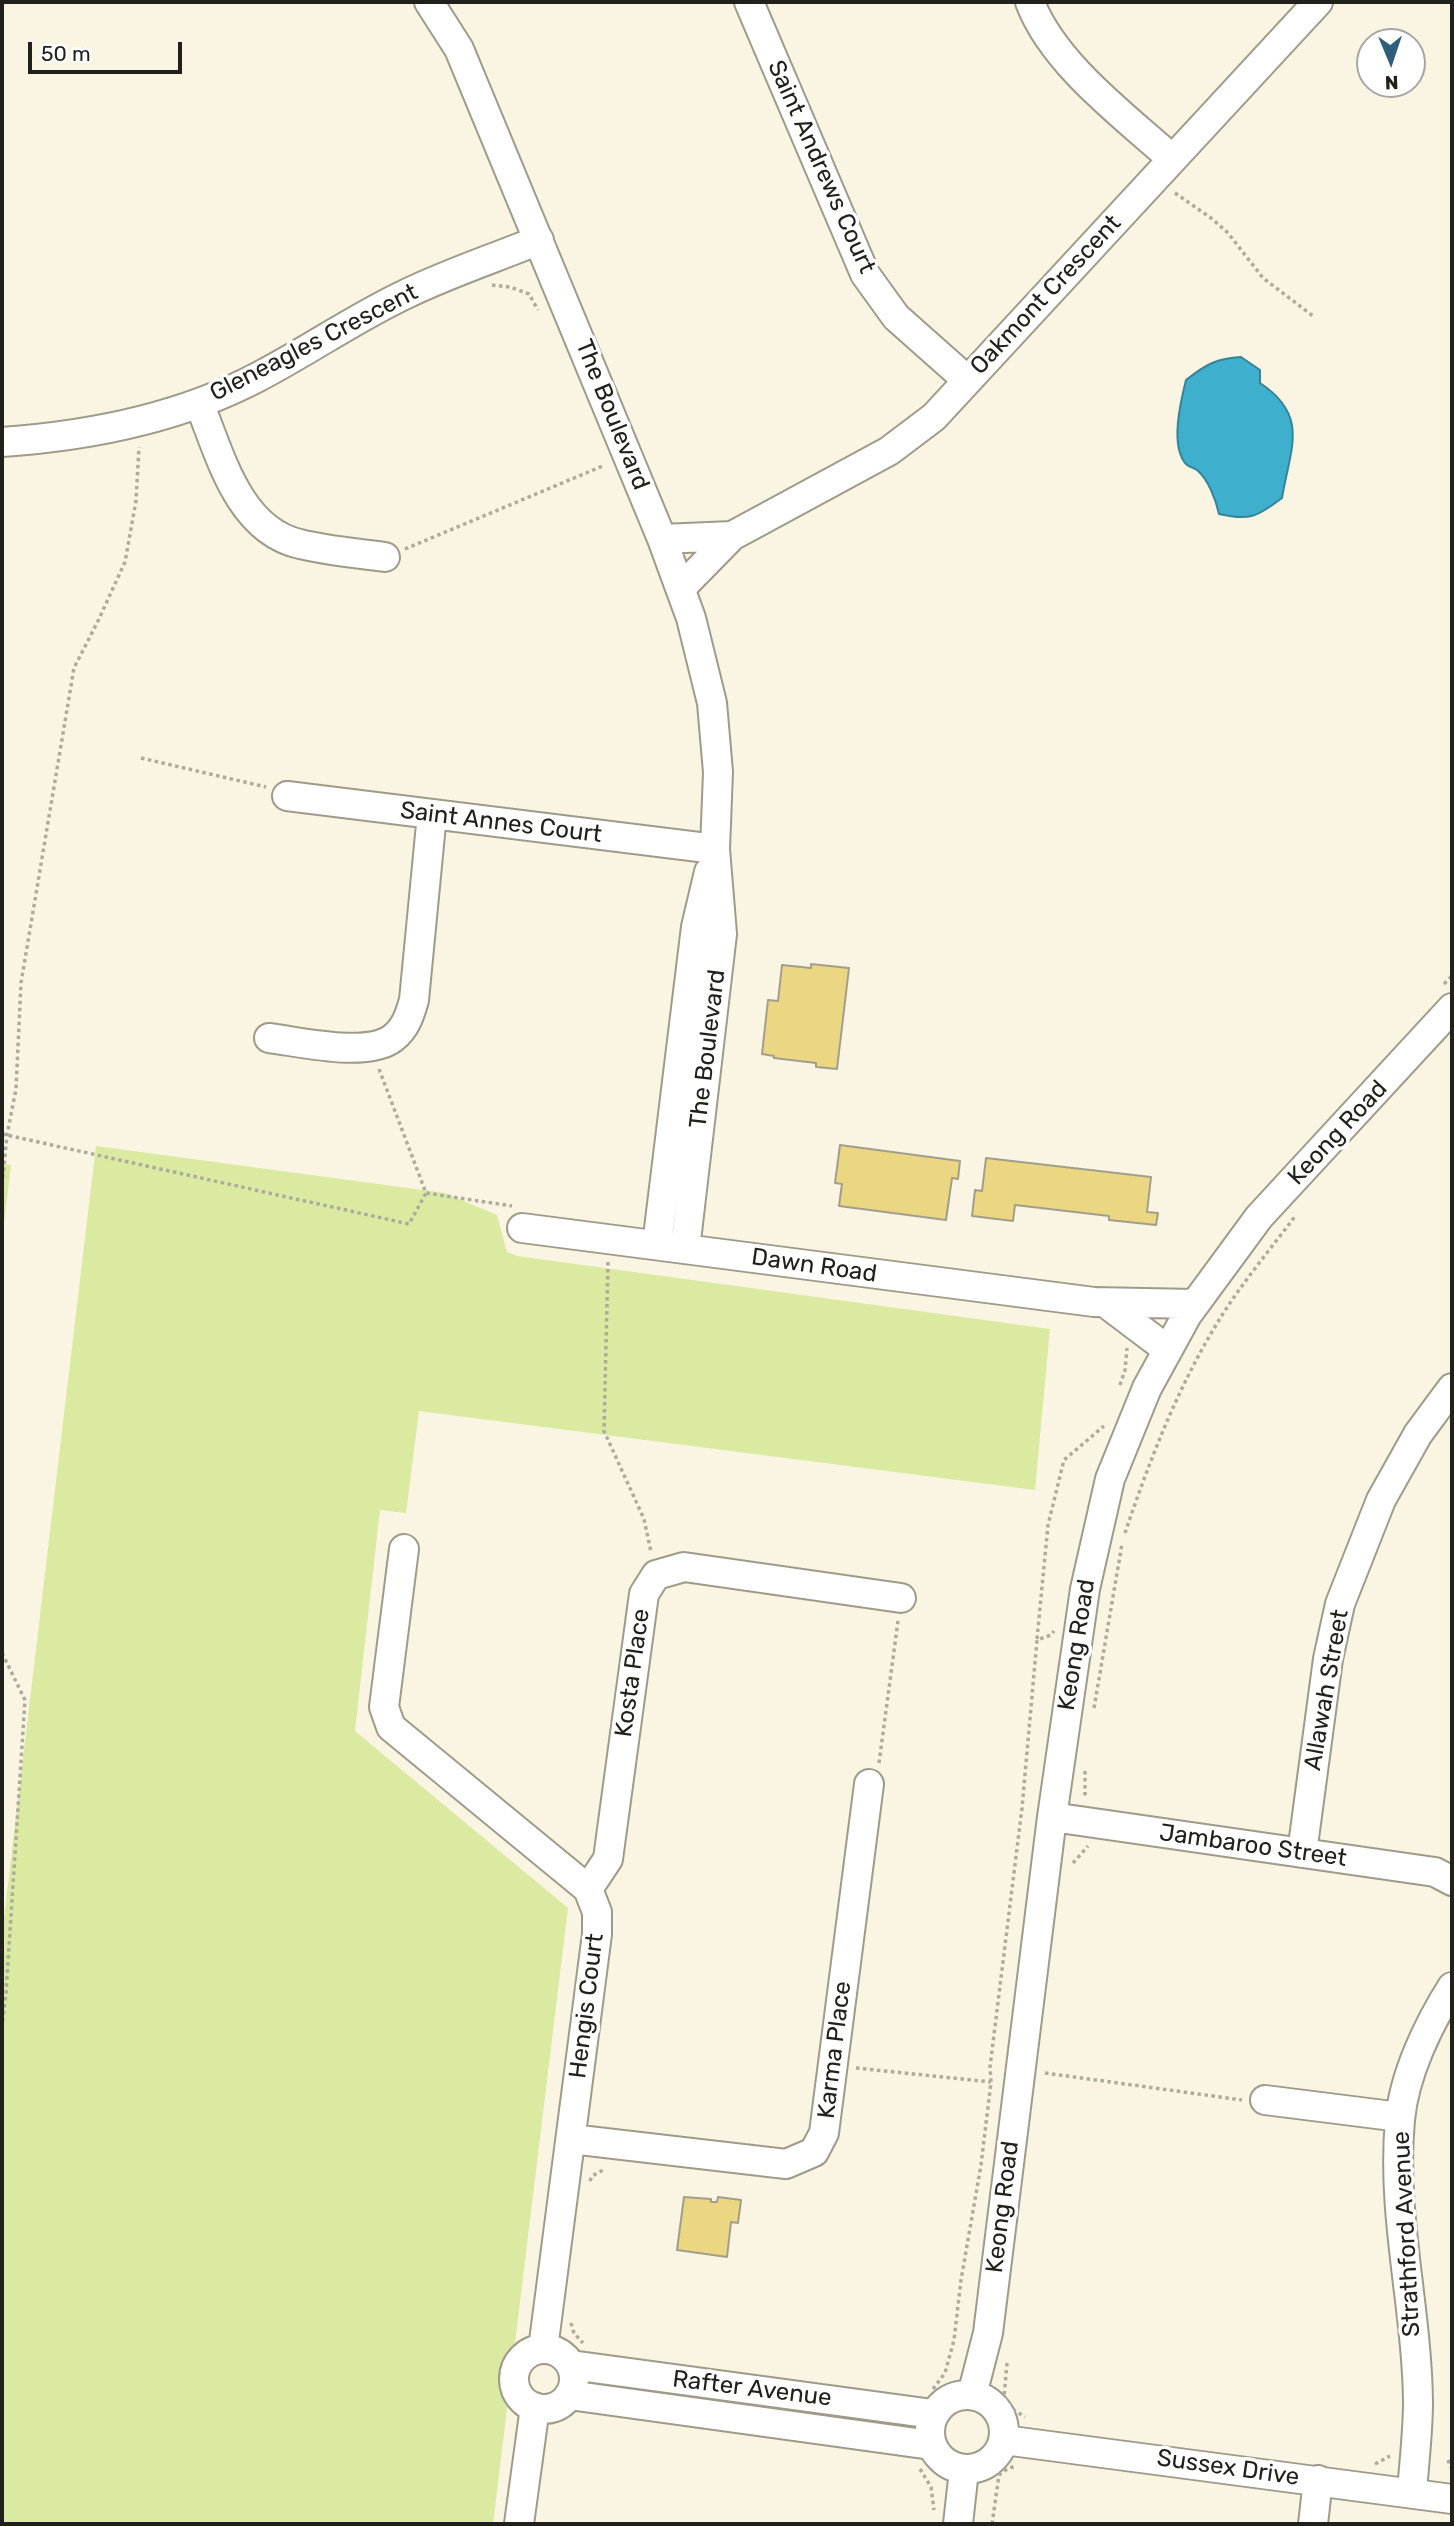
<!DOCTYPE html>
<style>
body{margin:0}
#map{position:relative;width:1454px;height:2526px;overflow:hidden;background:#f9f5e2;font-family:Rubik,sans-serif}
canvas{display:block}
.frame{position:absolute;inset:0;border:4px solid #22201a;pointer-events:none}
.north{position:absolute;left:1356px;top:28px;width:70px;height:70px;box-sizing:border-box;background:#fff;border:2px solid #a7a6a3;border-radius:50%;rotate:178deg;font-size:19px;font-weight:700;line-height:28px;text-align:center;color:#22201a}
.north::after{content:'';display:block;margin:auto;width:24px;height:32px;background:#2f5e7d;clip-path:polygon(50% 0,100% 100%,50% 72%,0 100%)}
.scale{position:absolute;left:28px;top:42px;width:154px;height:32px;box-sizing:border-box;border:4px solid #22201a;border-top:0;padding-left:9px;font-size:21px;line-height:24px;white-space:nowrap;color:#22201a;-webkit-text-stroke:5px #fff;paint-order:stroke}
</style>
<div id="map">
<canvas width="1454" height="2526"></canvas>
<div class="frame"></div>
<div class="north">N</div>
<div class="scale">50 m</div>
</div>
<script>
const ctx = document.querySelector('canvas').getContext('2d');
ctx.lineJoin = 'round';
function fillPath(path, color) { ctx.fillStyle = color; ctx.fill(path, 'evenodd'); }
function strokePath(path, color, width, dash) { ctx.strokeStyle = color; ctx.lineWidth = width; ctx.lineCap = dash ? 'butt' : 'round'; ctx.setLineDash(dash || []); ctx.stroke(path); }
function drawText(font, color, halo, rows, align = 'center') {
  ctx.font = font + ' Rubik,sans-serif'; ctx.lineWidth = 7; ctx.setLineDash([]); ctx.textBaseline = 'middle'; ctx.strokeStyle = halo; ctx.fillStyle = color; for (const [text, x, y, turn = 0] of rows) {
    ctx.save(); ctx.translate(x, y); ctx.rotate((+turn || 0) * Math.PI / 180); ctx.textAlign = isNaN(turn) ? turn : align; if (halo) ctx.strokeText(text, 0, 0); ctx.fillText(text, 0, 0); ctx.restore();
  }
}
fillPath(new Path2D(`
 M96 1146 445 1193 497 1215 507 1252 517 1256 1050 1329 1035 1490 419 1411 406 1513 380 1510 355 1731 568 1908 493 2524H2V1934Z
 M2 1164 11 1165 2 1240Z`), '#daeaa0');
const water = new Path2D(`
 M1241 357 1260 370V383C1310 416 1290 449 1282 498 1257 517 1249 521 1219 514 1216 500 1208 479 1197 470 1194 468 1190 467 1187 465 1169 448 1181 400 1186 380 1205 365 1217 358 1241 357Z`);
fillPath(water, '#3fafce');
strokePath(water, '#368498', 2);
const building = new Path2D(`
 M811 964 849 968 837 1069 816 1067V1063L774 1058V1056L762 1054 768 1000 778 1001 782 965 811 968Z
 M840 1145 960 1161 958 1179 952 1178 946 1220 839 1206 842 1184 835 1183Z
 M986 1158 1151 1177 1147 1212 1158 1213 1156 1225 1109 1220V1216L1015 1205 1013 1221 972 1216 975 1190 982 1191Z
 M684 2197 711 2199V2202H717L718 2197 741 2200 738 2223 731 2222 727 2257 677 2250Z`);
fillPath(building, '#ebd681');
strokePath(building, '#a29e8c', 2);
const minor = new Path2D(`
 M429 2 459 49 662 539 691 618 712 703 718 772 715 849 722 934 685 1249
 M749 2 865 274 896 317 967 380
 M1030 2C1053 63 1123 115 1171 158
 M199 403C220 454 238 530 300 544 328 551 357 553 385 557
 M2 442C89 436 180 418 258 377 308 351 355 318 406 294 449 273 495 258 539 240
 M662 539 732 536
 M681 588 732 536 889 451 934 417 1318 2
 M287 796 715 849
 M269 1038C301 1042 367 1058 393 1038 406 1028 410 1014 414 1000L432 814
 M522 1228 1094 1302 1195 1304
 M657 1245 696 927 709 872
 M1107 1304 1168 1350
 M404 1549 384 1707 391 1727 588 1889 597 1912V1934L543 2349
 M1052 1817 1435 1872 1452 1881
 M1302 1853 1328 1659 1340 1604 1381 1500 1418 1434 1452 1388
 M588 1889 608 1859 644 1594 656 1575 684 1567 901 1598
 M1265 2100 1400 2117
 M571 2139 786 2164 814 2152 824 2133 869 1784
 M514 2379a30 30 0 1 1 60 0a30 30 0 1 1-60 0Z
 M571 2365 933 2414
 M930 2432a37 37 0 1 1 74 0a37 37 0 1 1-74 0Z
 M569 2395 931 2445
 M972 2395 988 2333 1052 1817 1085 1589 1110 1479 1147 1388 1187 1315 1259 1217 1452 1008
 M1004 2440 1452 2499
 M1412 2493C1414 2463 1418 2432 1418 2402 1417 2308 1391 2214 1400 2120 1404 2075 1428 2025 1452 1987
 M519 2524 535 2407
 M958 2524 964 2470
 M1313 2524 1318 2480`);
strokePath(minor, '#9f9b8a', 32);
strokePath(new Path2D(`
 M1175 193 1211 218 1228 233 1263 278 1313 316
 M492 285 510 287 529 294 538 310
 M405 549 605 465
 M141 758 266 787
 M1444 984 1452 976
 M379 1069 426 1193 512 1206
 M2 1134 409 1224 426 1193
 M2 1185 7 1135 16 1089 21 983 74 668 98 621 125 562 136 501 139 447
 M608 1262 604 1431 644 1519 651 1552
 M1120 1385 1125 1370 1127 1348
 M1125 1533C1152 1453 1184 1371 1232 1300 1252 1271 1275 1243 1296 1215
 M1037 1639 1048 1525 1064 1460 1104 1426
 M2 1653 25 1700 6 1993 2 2026
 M1094 1708 1122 1544
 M879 1763 898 1621
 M1085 1771V1794L1088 1798
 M1073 1863 1088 1846
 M856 2068 991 2082
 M1045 2073 1242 2100
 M590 2181 592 2176 605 2169
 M571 2323 574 2333 583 2343
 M1007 2363 1004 2397 1014 2410 1025 2417
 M933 2389 945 2373 954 2340 961 2280 981 2165 991 2082 990 2067 1022 1808 1037 1640 1051 1635 1054 1631
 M1448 2460 1452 2469
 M1375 2464 1390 2456
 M920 2469 931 2487 934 2510
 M992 2524 999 2475 1007 2469 1015 2466`), '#aeab9d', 3.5, [3.5, 3.5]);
strokePath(minor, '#fff', 28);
drawText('24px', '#22201a', '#fff', [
 ["Saint Andrews Court",821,167,66],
 ["Oakmont Crescent",1046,295,-47],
 ["Gleneagles Crescent",314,343,-27],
 ["The Boulevard",612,415,68],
 ["Saint Annes Court",501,823,7],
 ["The Boulevard",708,1049,-83],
 ["Keong Road",1338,1133,-47],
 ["Dawn Road",814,1266,8],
 ["Keong Road",1077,1645,-81],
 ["Kosta Place",633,1673,-82],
 ["Allawah Street",1327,1690,-80],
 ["Jambaroo Street",1253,1846,8],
 ["Hengis Court",587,2006,-83],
 ["Karma Place",835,2050,-83],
 ["Keong Road",1003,2207,-83],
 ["Strathford Avenue",1407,2234,-93],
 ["Rafter Avenue",752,2389,7],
 ["Sussex Drive",1228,2468,8]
]);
</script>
